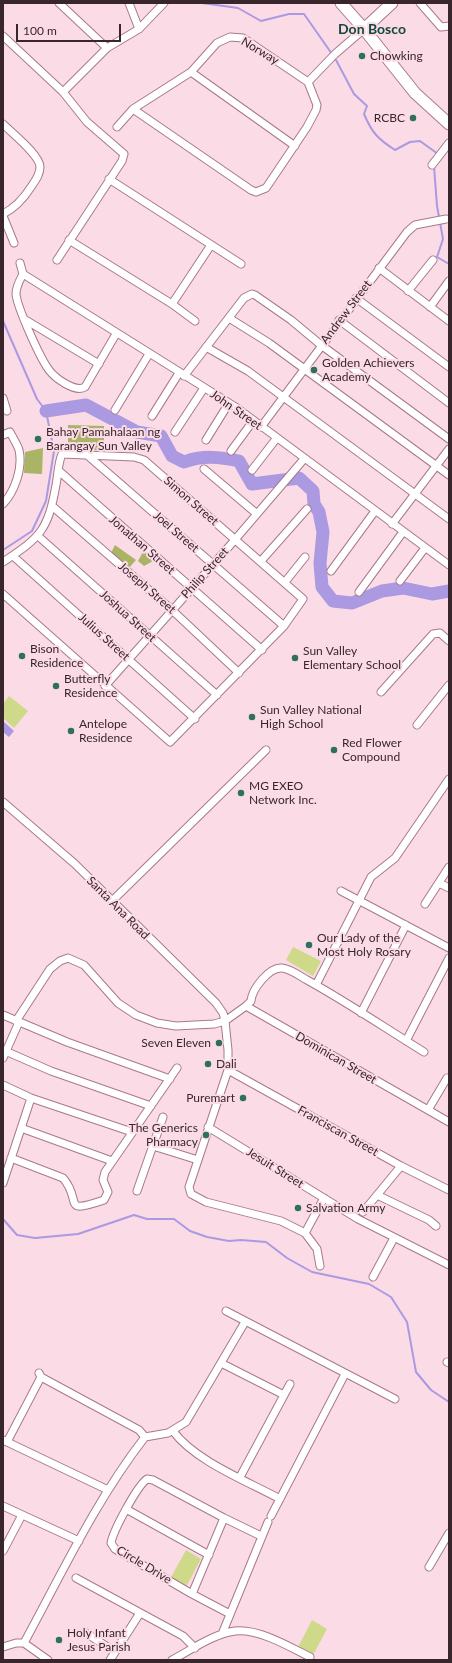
<!DOCTYPE html>
<style>
body{margin:0}
#map{position:relative;width:452px;height:1663px;overflow:hidden;background:#fbdbe6;font-family:Lato,sans-serif}
canvas{display:block}
.frame{position:absolute;inset:0;border:4px solid #39262d;pointer-events:none}
.scale{position:absolute;left:16px;top:24px;width:105px;height:18px;box-sizing:border-box;border:2px solid #39262d;border-top:0;padding-left:5px;font-size:12px;line-height:14px;white-space:nowrap;color:#39262d;-webkit-text-stroke:3px #fbdbe6;paint-order:stroke}
</style>
<div id="map">
<canvas width="452" height="1663"></canvas>
<div class="frame"></div>
<div class="scale">100 m</div>
</div>
<script>
const ctx = document.querySelector('canvas').getContext('2d');
ctx.lineJoin = 'round';
function fillPath(path, color) { ctx.fillStyle = color; ctx.fill(path, 'evenodd'); }
function strokePath(path, color, width, dash) { ctx.strokeStyle = color; ctx.lineWidth = width; ctx.lineCap = dash ? 'butt' : 'round'; ctx.setLineDash(dash || []); ctx.stroke(path); }
function drawText(font, color, halo, rows, align = 'center') {
  ctx.font = font + ' Lato,sans-serif'; ctx.lineWidth = 4; ctx.setLineDash([]); ctx.textBaseline = 'middle'; ctx.strokeStyle = halo; ctx.fillStyle = color; for (const [text, x, y, turn = 0] of rows) {
    ctx.save(); ctx.translate(x, y); ctx.rotate((+turn || 0) * Math.PI / 180); ctx.textAlign = isNaN(turn) ? turn : align; if (halo) ctx.strokeText(text, 0, 0); ctx.fillText(text, 0, 0); ctx.restore();
  }
}
fillPath(new Path2D(`
 M9 696 28 711 14 728 3 718V704Z
 M293 947 321 961 313 976 286 960Z
 M186 1550 201 1559 186 1587 170 1579Z
 M312 1620 327 1629 312 1657 297 1649Z`), '#ced989');
fillPath(new Path2D(`
 M68 425 104 426V450H68Z
 M43 448 42 474 24 473 25 452Z
 M115 545 136 560 128 569 111 553Z
 M143 552H146L153 561 144 566 138 561Z`), '#aab465');
fillPath(new Path2D(`
 M3 721 14 731 9 737 3 732Z`), '#ab99e1');
strokePath(new Path2D(`
 M202 3 238 8 261 21 289 14H304L332 54
 M336 60 354 94 367 106 364 114C372 133 378 139 395 150L410 142 420 141 438 154
 M434 166 437 206 443 239 437 257 449 264
 M3 321 37 399 46 411 54 451 46 501 32 531 3 550
 M3 1219 17 1235 35 1238 78 1234 134 1215 147 1219H174L190 1231 207 1237 229 1241 241 1240 266 1242 287 1258 312 1272 369 1284 391 1297 407 1322 416 1372 431 1390 449 1402`), '#ab99e1', 2);
strokePath(new Path2D(`
 M46 411 86 405 137 432 161 436 172 456 184 462C203 455 220 457 239 461L252 484 299 478 313 491 314 504 319 512 323 532 320 563 322 587 333 601 352 603 382 591 403 588 432 594 449 591`), '#ab99e1', 13);
const minor = new Path2D(`
 M59 3 107 48
 M129 3 139 29
 M420 3 441 27 449 26
 M3 36 63 92 87 122 124 154 122 161 57 260
 M191 72 295 146
 M308 82 335 54 364 29
 M63 92 107 48 139 29 164 3
 M3 124C12 133 40 155 40 167 40 175 35 181 31 187 24 198 15 208 3 214
 M117 127 133 109 191 72 217 43 230 37 243 38 308 82 317 105 316 110 307 127 266 188 256 192 251 190 133 109
 M432 165 449 143
 M109 179 241 264
 M3 216 14 243
 M69 240 172 304 195 321
 M20 263 23 274 237 408 449 565
 M379 268 449 321
 M23 274C20 280 16 286 16 294 17 307 40 358 49 370 55 378 75 393 85 387L116 334
 M408 291 433 260
 M356 298 449 367
 M172 304 211 245
 M430 307 449 281
 M229 318 269 343 449 475
 M24 319 99 364
 M339 320 449 403
 M206 347 248 371 449 519
 M184 376 244 298 252 294 255 295 291 320 321 345 449 439
 M3 398 7 411
 M115 410 149 354
 M152 416 179 373
 M261 427 407 232 415 225 446 219
 M175 432 204 388
 M3 435 10 432C13 438 17 444 19 450 23 468 15 491 3 504
 M206 440 229 403
 M231 451 253 421
 M86 454 284 626
 M204 469 257 514
 M252 470 276 439
 M59 471 262 650
 M52 506 172 610 239 673
 M392 524 449 449
 M38 536 217 695
 M13 556 195 719
 M261 561 307 509
 M3 562C41 537 48 530 56 485 58 475 58 463 62 454L134 457 144 460 303 599 284 626 170 742 3 594
 M331 571 375 511
 M400 581 425 548
 M285 582 305 557
 M359 592 403 532
 M105 686 233 542 304 459
 M381 692 433 634 440 633 449 641
 M417 725 449 685
 M3 802 75 864 216 1003 223 1013 225 1021 228 1050V1070L189 1187 191 1194 206 1202 281 1221 305 1233 317 1249 320 1266
 M439 883 449 888
 M341 891 449 948
 M112 901 266 750
 M425 904 449 867
 M316 985 371 877 395 858 449 779
 M246 1006 251 1001C252 989 269 967 282 968 291 969 300 976 307 980 347 1002 385 1028 424 1052
 M361 1013 406 925
 M3 1015 67 1042 170 1079
 M16 1021 50 969 60 961 68 958 84 965 118 1003 136 1015 157 1023 176 1026 214 1024 225 1021 246 1006 449 1122
 M406 1041 449 958
 M3 1050 51 1071 151 1106
 M3 1058 19 1022
 M228 1070 401 1166 449 1190
 M3 1085 31 1098 132 1132
 M428 1110 447 1078
 M208 1127 358 1219 449 1265
 M21 1128 112 1161
 M153 1146 198 1160
 M11 1158 63 1178C83 1201 60 1215 104 1200L108 1192 103 1180 105 1172 177 1068
 M3 1183 31 1098
 M137 1191 163 1117
 M377 1195 429 1220 436 1226
 M363 1212 401 1166
 M305 1233 324 1198
 M373 1277 394 1238
 M226 1311 395 1399
 M447 1362 449 1363
 M221 1363 284 1395
 M39 1373 41 1377 139 1430 145 1437
 M173 1431C195 1461 247 1481 280 1499
 M3 1440 108 1490
 M7 1442 41 1377
 M240 1477 290 1384
 M3 1506 79 1541
 M126 1509 209 1555
 M271 1516 345 1374
 M3 1551 22 1515
 M429 1567 449 1533
 M76 1578 183 1636 195 1648
 M192 1594 224 1518
 M230 1614 192 1594 115 1549 111 1543C113 1531 137 1486 147 1479L153 1480 224 1518 261 1536
 M86 1633 115 1652
 M222 1634 268 1522
 M24 1643C62 1573 96 1500 145 1437L168 1433 186 1422 245 1322
 M24 1643 48 1660
 M3 1647 16 1643H24
 M110 1660 140 1613
 M172 1660C191 1650 213 1634 235 1631 258 1628 290 1647 310 1657`);
const secondary = new Path2D(`
 M341 3 364 29 415 93 449 124
 M364 29 392 3`);
strokePath(minor, '#a8798b', 9);
strokePath(secondary, '#a8798b', 13);
strokePath(minor, '#fff', 7);
strokePath(secondary, '#fff', 11);
for (const [x, y, r, color] of [
 [362,56,4,"#2e7060"],
 [413,118,4,"#2e7060"],
 [314,370,4,"#2e7060"],
 [38,439,4,"#2e7060"],
 [22,656,4,"#2e7060"],
 [295,658,4,"#2e7060"],
 [56,686,4,"#2e7060"],
 [252,717,4,"#2e7060"],
 [71,731,4,"#2e7060"],
 [334,750,4,"#2e7060"],
 [241,793,4,"#2e7060"],
 [309,945,4,"#2e7060"],
 [219,1043,4,"#2e7060"],
 [208,1064,4,"#2e7060"],
 [243,1098,4,"#2e7060"],
 [206,1135,4,"#2e7060"],
 [298,1208,4,"#2e7060"],
 [59,1640,4,"#2e7060"]
]) { const dot = new Path2D(); dot.arc(x, y, r, 0, 2 * Math.PI); ctx.fillStyle = color; ctx.fill(dot); strokePath(dot, '#fbdbe6', 1.5); }
drawText('12px', '#39262d', '#fbdbe6', [
 ["Norway",260,51,31],
 ["Andrew Street",346,312,-53],
 ["John Street",236,410,35],
 ["Simon Street",191,501,41],
 ["Joel Street",176,532,41],
 ["Jonathan Street",142,545,41],
 ["Philip Street",205,573,-48],
 ["Joseph Street",147,588,41],
 ["Joshua Street",128,616,42],
 ["Julius Street",104,637,42],
 ["Santa Ana Road",118,908,45],
 ["Dominican Street",336,1058,30],
 ["Franciscan Street",338,1131,29],
 ["Jesuit Street",275,1168,32],
 ["Circle Drive",144,1565,31]
]);
drawText('12px', '#39262d', '#fbdbe6', [
 ["Chowking",370,56],
 ["RCBC",405,118,"right"],
 ["Golden Achievers",322,363],
 ["Academy",322,377],
 ["Bahay Pamahalaan ng",46,432],
 ["Barangay Sun Valley",46,446],
 ["Bison",30,649],
 ["Residence",30,663],
 ["Sun Valley",303,651],
 ["Elementary School",303,665],
 ["Butterfly",64,679],
 ["Residence",64,693],
 ["Sun Valley National",260,710],
 ["High School",260,724],
 ["Antelope",79,724],
 ["Residence",79,738],
 ["Red Flower",342,743],
 ["Compound",342,757],
 ["MG EXEO",249,786],
 ["Network Inc.",249,800],
 ["Our Lady of the",317,938],
 ["Most Holy Rosary",317,952],
 ["Seven Eleven",211,1043,"right"],
 ["Dali",216,1064],
 ["Puremart",235,1098,"right"],
 ["The Generics",198,1128,"right"],
 ["Pharmacy",198,1142,"right"],
 ["Salvation Army",306,1208],
 ["Holy Infant",67,1633],
 ["Jesus Parish",67,1647]
], 'left');
drawText('bold 14px', '#13493d', '#fbdbe6', [
 ["Don Bosco",372,29]
]);
</script>
